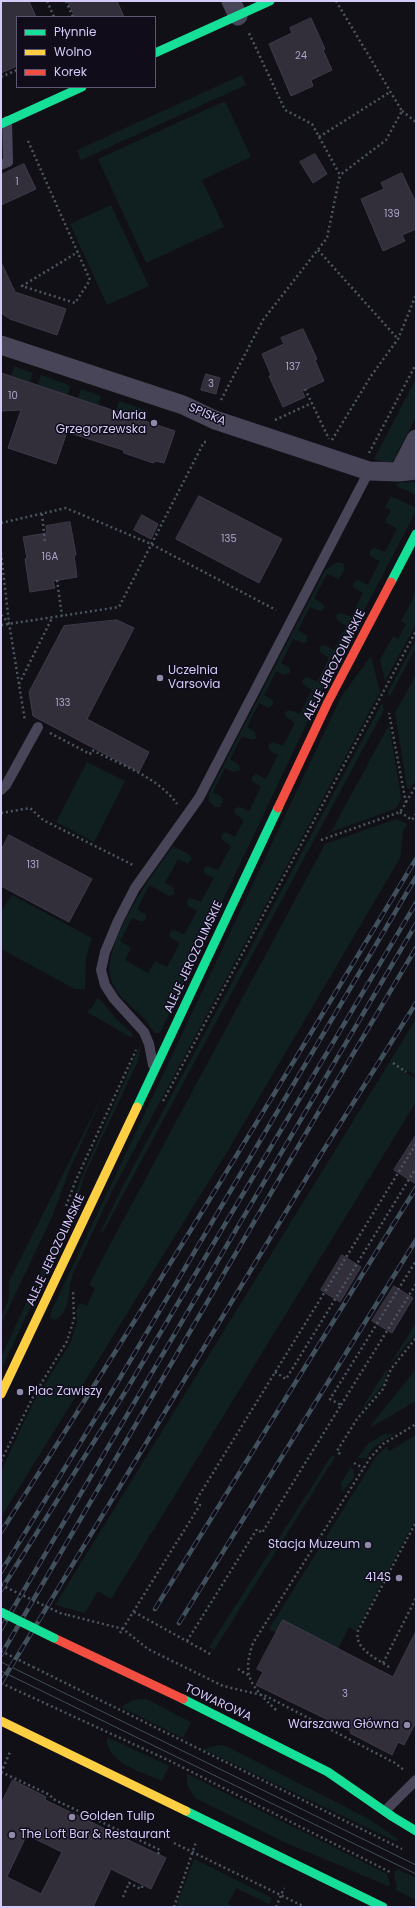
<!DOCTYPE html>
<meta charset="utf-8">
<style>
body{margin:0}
#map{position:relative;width:417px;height:1908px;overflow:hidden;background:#111016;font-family:Poppins,sans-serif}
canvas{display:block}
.frame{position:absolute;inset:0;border:2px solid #d4cbf9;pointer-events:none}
.legend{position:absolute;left:16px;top:16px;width:140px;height:72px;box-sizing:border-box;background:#100c1a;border:1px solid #5e5873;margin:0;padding:5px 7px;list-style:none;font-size:12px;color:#d4cbf9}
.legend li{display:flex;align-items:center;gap:8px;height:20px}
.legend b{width:20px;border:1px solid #5e5873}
</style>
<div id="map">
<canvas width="417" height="1908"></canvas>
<div class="frame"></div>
<ul class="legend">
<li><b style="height:5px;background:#16e098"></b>Płynnie</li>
<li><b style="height:5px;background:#ffcf43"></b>Wolno</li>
<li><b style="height:5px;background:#f24e42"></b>Korek</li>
</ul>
</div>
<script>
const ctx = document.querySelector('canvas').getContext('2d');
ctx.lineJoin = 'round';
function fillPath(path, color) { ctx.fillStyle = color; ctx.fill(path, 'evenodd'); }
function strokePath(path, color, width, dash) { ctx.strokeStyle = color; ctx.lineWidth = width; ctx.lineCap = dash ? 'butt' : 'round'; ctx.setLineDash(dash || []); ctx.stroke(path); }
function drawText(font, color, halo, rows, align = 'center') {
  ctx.font = font + ' Poppins,sans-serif'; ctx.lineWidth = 3; ctx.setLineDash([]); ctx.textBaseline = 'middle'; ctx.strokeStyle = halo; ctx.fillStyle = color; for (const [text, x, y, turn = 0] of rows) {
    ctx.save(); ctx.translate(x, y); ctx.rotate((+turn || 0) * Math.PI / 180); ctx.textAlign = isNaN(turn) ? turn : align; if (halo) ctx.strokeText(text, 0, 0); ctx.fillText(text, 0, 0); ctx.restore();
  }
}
fillPath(new Path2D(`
 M242 75 246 85 81 160 77 150Z
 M225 101 251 157 202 180 224 227 146 263 98 159Z
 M111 205 149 286 107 305 70 224Z
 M14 366 33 373 30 382 11 376Z
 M41 375 71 386 67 395 38 385Z
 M416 379V417L393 461 387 463 374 459Z
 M81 389 101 396 98 405 78 398Z
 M119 401 148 411 145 421 116 411Z
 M416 482V495L396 486 398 483Z
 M391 496 416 508V511L322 691 160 1033H155C150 1029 149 1023 144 1018 132 1006 116 997 111 979 101 944 152 875 173 846L190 855 192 859 188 864 178 859 165 883 173 887 175 894 169 896 149 885 137 909 146 915V919L142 922 132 918 120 941 131 948 125 960 148 973 155 961 167 967 180 943 170 937V932L175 930 184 935 197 911 188 906 187 900 191 898 201 902 214 878 204 873V868L208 866 218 870 231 846 222 840 221 835 226 832 235 837 244 820 235 814 234 809 239 807 249 811 261 787 252 781V777L256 774 266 779 278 755 269 750 268 745 273 742 283 746 295 723 286 717 285 712 290 710 300 714 312 690 303 684 302 680 307 677 317 682 329 658 320 652 319 647 324 645 334 650 346 626 337 620 336 615 341 613 351 617 363 593 354 588 353 583 357 580 368 585 380 561 370 556V551L374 548 385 552 397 529 385 522 391 510 385 507Z
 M338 562 344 564 345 569 339 579 327 574 314 598 323 604 324 608 320 611 310 607 298 630 307 636V641L303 643 293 639 281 663 290 668V673L284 675 276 671 264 695 273 700V705L269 708 259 703 247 727 255 732 256 738 252 740 242 736 230 759 239 765 240 770 233 772 225 768 213 792 222 797 223 801 220 807H215L209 801V793L325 570Z
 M416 587V624L385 681 380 660 393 636 398 639 406 624 401 621 412 601Z
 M416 640V647L389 698 388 692Z
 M371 656 380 692 113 1189 73 1274C67 1289 72 1311 55 1320L50 1318 52 1310 341 697Z
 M416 675V781L409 789 407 787 395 713Z
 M382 703 384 710 103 1232 101 1231 124 1184Z
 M389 725 401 797 400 802 395 809 331 832Z
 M87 762 125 781 94 842 56 822Z
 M396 819 407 824 403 831 400 858 227 1152 1 1517V1471L34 1401 71 1342 77 1322 76 1311 80 1303 87 1306 95 1288 89 1285 104 1256 325 844Z
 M12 895 92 938 86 958 85 989H75L1 949V911Z
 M97 998 100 999 116 1019 132 1033V1038L87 1012 94 1005Z
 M416 1019V1076L407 1070 406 1073 416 1079V1102L111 1599 98 1591 85 1613 55 1605Z
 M141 1044 138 1061 84 1176 72 1219 1 1370V1357L65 1220 79 1183Z
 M104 1093 69 1171 52 1217 1 1324V1317L9 1299V1281Z
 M416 1323V1334L388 1367 385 1383 359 1413Z
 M416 1369V1401L371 1427V1425Z
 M384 1434H394L373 1448 366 1458H357L369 1443Z
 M416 1435V1518L356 1631 349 1627 338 1649 277 1633 269 1629 377 1455 386 1447 389 1451Z
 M332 1455 335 1457 214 1650 209 1647Z
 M351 1467 354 1470V1477L342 1493 341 1483Z
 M146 1699 191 1722 183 1738 121 1707 132 1700Z
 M107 1737 169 1766 162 1781C144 1773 104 1762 107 1737Z
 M219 1745 228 1747 369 1819 399 1840 395 1841 203 1749Z
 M187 1774 387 1874 390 1884 388 1886 284 1842 195 1798 187 1785Z
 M194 1859 272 1898 269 1904 236 1888 228 1904 234 1907H176Z
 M397 1869 416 1878V1900L396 1890 397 1886 394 1874Z`), '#102021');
const building = new Path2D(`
 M1 1H29L36 17H17V66L1 73Z
 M68 1H117L124 17H75Z
 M311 18 325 49 323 50 332 70 311 80 313 86 291 96 269 44 292 33 290 28Z
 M315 154 327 174 313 183 300 162Z
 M24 164 36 189 1 205V175Z
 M402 173 416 203V229L402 235 405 241 383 251 361 199 384 189 381 183Z
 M1 262 15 292 66 309 57 335 10 319 1 313Z
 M303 329 317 359 315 360 324 381 302 391 305 397 283 407 269 376 271 375 262 354 284 344 281 338Z
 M1 373 175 431 164 463 156 461 153 463 124 453 123 450 67 432 56 464 8 448 21 410 1 411Z
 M206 374 220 378 216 394 201 390Z
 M199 496 282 539 259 583 176 539Z
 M142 515 158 524 151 539 134 530Z
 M70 522 76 555H74L77 577 53 581 55 588 30 592 25 559 27 558 23 537 47 533 46 526Z
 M117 620 134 628 87 719 149 752 139 772 33 716 29 692 64 626Z
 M9 835 92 879 69 922 1 886V851Z
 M416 1135V1184L394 1170Z
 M342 1255 361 1267 340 1302 321 1290Z
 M394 1286 413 1298 392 1333 372 1321Z
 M283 1620 393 1677 416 1631V1722L404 1745 398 1742 392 1755 350 1733 351 1731 256 1685 263 1672 257 1669Z
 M13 1780 46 1797 45 1800 166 1858 151 1889 111 1869 93 1907H1V1804ZM27 1835 62 1852 41 1894 7 1877Z`);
fillPath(building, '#322f3b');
strokePath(building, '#3f3a4a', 1);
strokePath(new Path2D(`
 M47 1 54 17
 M66 1 73 17
 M336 1 402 111 386 140 340 175
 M1 77 17 70
 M402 111 416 122
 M319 137 390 92
 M28 141 90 280 75 303 22 286 78 252
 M318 250 398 339
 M305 389 329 439
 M221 400 263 320 327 238 340 175 312 124 285 110 248 31
 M275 420 312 403
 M332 440 371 376 398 339 416 295
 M369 453 416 364
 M42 514 45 543
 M1 523 66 508 151 544 276 610
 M1 553 9 623 25 721
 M57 580 62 616
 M1 615 9 623
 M1 625 119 607 204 442H208
 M19 684 52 618
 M50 733 90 754 92 750C121 765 158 777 177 804
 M406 802 416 786
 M400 812 412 820 416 814
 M1 813 30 808 43 820 135 866
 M321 840 400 812 406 803 389 713
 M393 1063 406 1072
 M163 1101 416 631
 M66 1206 76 1180 136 1050
 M275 1372 286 1379 416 1168
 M341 1405 416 1284
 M340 1454 337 1451 357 1419 383 1389 391 1369 416 1338
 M1 1461 33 1397 67 1341 74 1319 73 1291
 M354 1463 363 1468
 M134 1612 212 1655
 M68 1615 123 1629 148 1649 158 1654 223 1686 266 1696 395 1763 405 1771
 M120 1633 200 1505 195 1502 416 1144
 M187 1641 257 1529 262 1533 341 1405 330 1399 416 1261
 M383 1663 416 1598
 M33 1667 402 1849
 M389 1667C376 1658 354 1649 358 1631L416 1522
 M238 1669 248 1675
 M1 1683 170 1761 390 1872
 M276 1710C252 1686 241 1678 253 1643L370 1458 383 1444 416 1424
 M1 1772 50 1795 53 1799 160 1850 158 1854
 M1 1773 10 1752
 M73 1814 76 1810
 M174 1843 305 1907
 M123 1897 129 1883 141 1889 143 1885
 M174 1907 196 1842
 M276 1907 284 1888`), '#4c5762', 2.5, [2, 3]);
strokePath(new Path2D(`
 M1 165 8 162 7 121
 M1 790 6 785 38 727
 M153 1065 149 1044 144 1032 114 999 105 985 101 970 105 952 118 921 135 888 199 798 369 471
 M385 1811 416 1780`), '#474557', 10);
strokePath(new Path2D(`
 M231 1 238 16
 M1 345 183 405 215 420 369 471 399 472 416 470
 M399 472 416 439`), '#474557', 19);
strokePath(new Path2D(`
 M155 53 270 1
 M1 124 82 87
 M391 582 416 534
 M137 1107 278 808
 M183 1699 328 1772 393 1817 416 1831
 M186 1811 383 1907`), '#16e098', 9);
strokePath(new Path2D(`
 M1 1394 137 1107
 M1 1721 186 1811`), '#ffcf43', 9);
strokePath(new Path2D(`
 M278 808 328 702 391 582
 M54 1638 183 1699`), '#f24e42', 9);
strokePath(new Path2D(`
 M1 1662 416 1865
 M1 1671 416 1874`), '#41505d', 1);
const rail = new Path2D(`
 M1 1532C144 1310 280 1085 416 859
 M1 1572 117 1383 416 877
 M1 1590 127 1389 416 903
 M155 1609 416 1188
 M179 1623 416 1240
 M1 1629 416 924
 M1 1655 302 1140 416 948
 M1 1683 318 1159 416 1003`);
strokePath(rail, '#41505d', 4.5);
strokePath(rail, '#100c1a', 3, [9]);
strokePath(new Path2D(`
 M1 1585 60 1613 68 1615
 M1 1651 33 1667`), '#4c5762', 2.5, [2, 3]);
strokePath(new Path2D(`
 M1 1612 54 1638`), '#16e098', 9);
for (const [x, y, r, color] of [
 [154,423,4,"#908aaa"],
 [160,678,4,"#908aaa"],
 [20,1392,4,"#908aaa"],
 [368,1545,4,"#908aaa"],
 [399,1578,4,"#908aaa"],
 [407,1725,4,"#908aaa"],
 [72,1817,4,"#908aaa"],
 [12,1835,4,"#908aaa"]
]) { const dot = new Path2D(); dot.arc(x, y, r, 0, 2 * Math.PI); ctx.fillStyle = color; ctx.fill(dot); strokePath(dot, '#100c1a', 1.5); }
drawText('10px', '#aca4ca', null, [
 ["24",301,56],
 ["1",17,182],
 ["139",392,214],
 ["137",293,367],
 ["3",211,384],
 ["10",13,396],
 ["135",229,539],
 ["16A",50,557],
 ["133",63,703],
 ["131",33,865],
 ["3",345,1694]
]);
drawText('12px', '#d4cbf9', '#100c1a', [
 ["SPISKA",207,415,23],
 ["ALEJE JEROZOLIMSKIE",335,665,-63],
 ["ALEJE JEROZOLIMSKIE",194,957,-65],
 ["ALEJE JEROZOLIMSKIE",56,1250,-65],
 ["TOWAROWA",218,1703,25]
]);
drawText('12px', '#d4cbf9', '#100c1a', [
 ["Maria",146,416],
 ["Grzegorzewska",146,430],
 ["Uczelnia",168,671,"left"],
 ["Varsovia",168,685,"left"],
 ["Plac Zawiszy",28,1392,"left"],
 ["Stacja Muzeum",360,1545],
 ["414S",391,1578],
 ["Warszawa Główna",399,1725],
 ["Golden Tulip",80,1817,"left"],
 ["The Loft Bar & Restaurant",20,1835,"left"]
], 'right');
</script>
